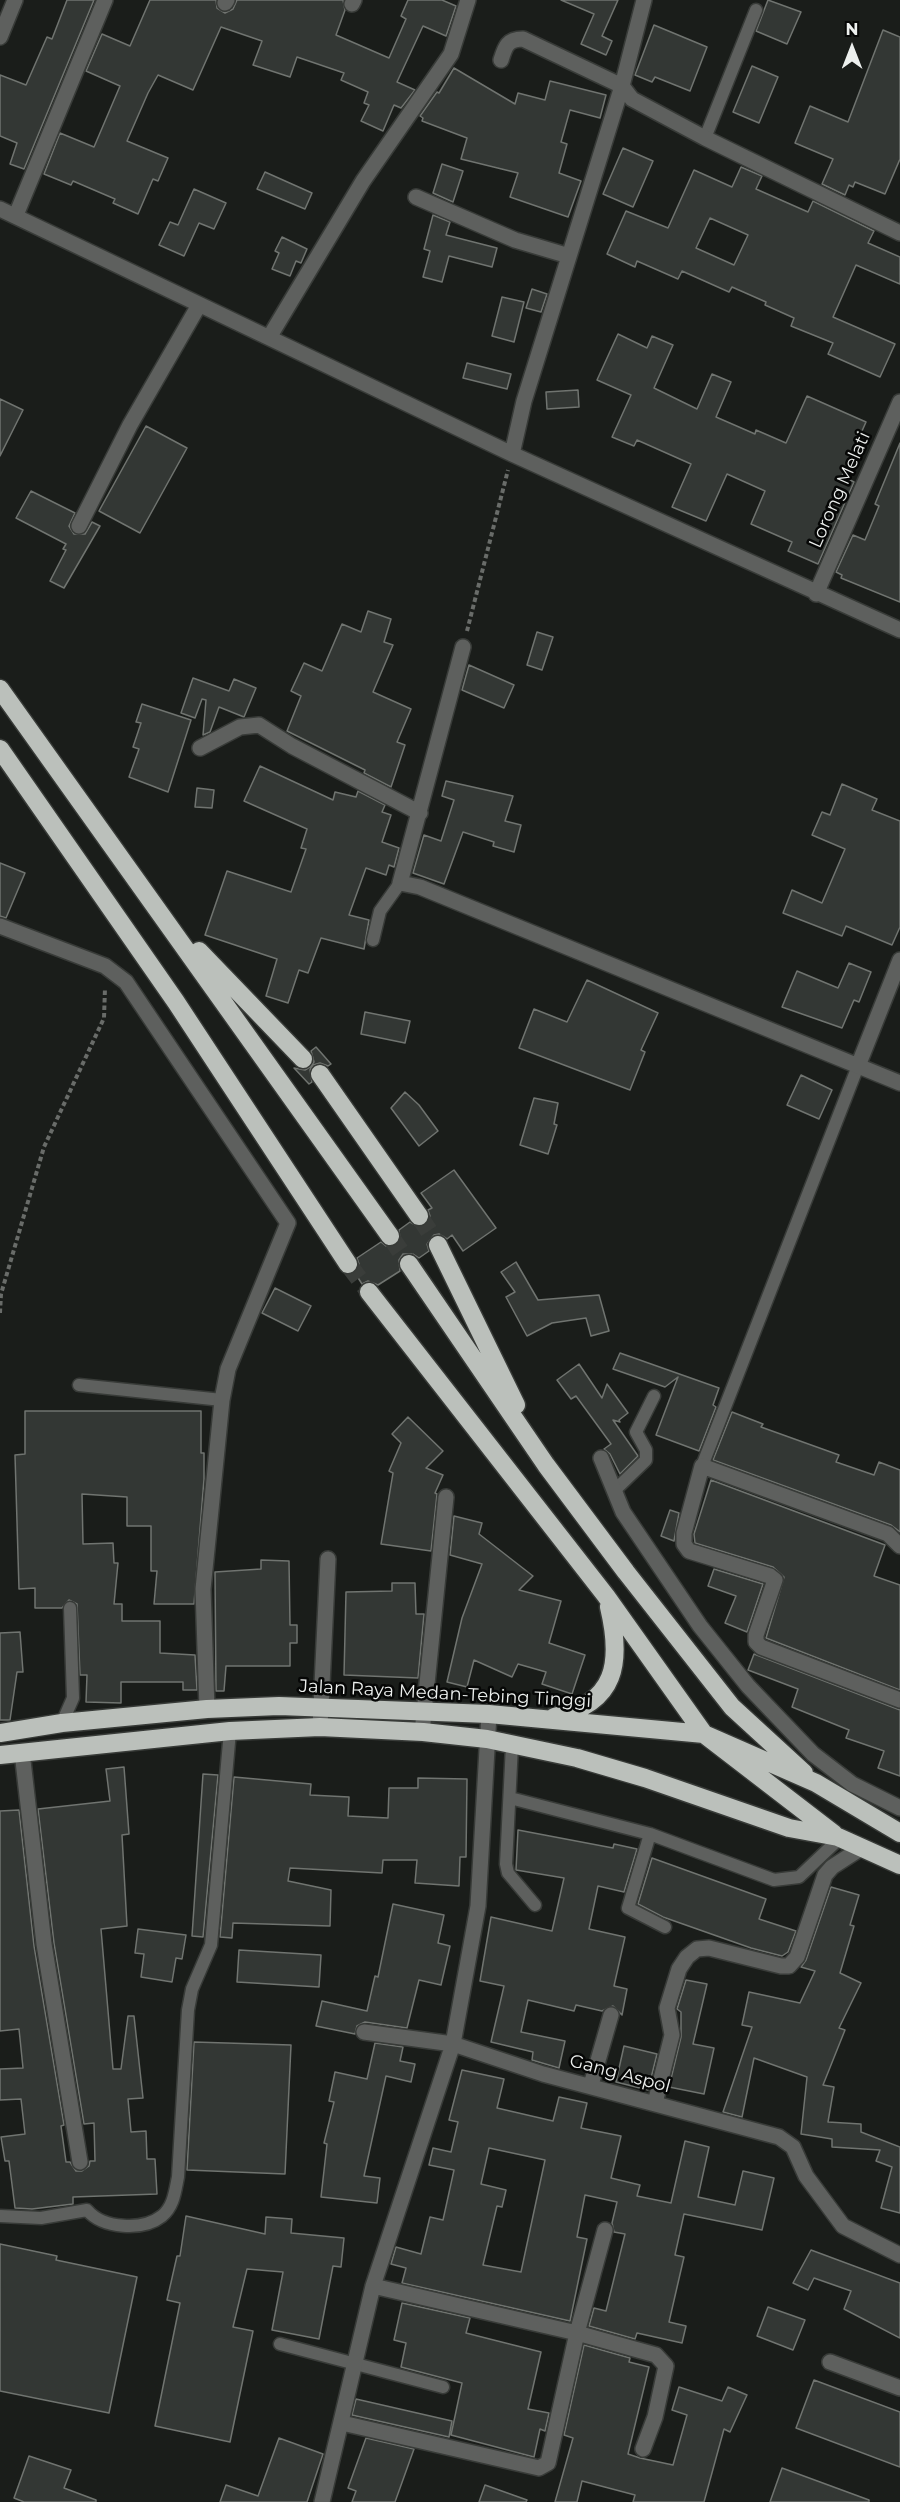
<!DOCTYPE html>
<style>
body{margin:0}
#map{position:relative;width:900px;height:2502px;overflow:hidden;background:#1a1d1a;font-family:Montserrat,sans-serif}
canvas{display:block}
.north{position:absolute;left:822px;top:18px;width:60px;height:60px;-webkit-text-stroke:4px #060706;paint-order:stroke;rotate:0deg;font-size:16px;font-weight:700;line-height:24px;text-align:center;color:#edf0ee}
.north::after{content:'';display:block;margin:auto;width:21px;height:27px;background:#edf0ee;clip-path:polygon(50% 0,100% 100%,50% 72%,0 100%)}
</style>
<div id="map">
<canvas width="900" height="2502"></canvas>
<div class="north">N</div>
</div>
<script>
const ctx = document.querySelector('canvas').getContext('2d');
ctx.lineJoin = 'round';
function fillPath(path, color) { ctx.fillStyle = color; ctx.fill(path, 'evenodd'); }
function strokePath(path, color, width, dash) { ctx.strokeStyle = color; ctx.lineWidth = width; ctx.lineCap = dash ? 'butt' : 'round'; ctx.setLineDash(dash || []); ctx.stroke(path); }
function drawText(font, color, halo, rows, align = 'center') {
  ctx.font = font + ' Montserrat,sans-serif'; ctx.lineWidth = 5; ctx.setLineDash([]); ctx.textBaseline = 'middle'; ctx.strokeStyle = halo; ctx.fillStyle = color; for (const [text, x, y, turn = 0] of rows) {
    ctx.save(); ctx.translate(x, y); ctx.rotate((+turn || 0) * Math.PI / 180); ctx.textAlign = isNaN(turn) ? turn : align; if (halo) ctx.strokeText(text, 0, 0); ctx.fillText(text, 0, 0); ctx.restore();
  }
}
const building = new Path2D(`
 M67 0H94L24 169 10 164 17 143 0 136V75L26 85 47 37 52 39Z
 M150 0H216L217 8 225 13 233 9 237 0H343L345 10 336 35 389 58 406 19 401 16 408 0H442L456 6 446 36 423 26 397 82 415 90 401 108 394 105 383 131 361 121 369 105 364 103 368 92 341 80 344 73 297 57 290 77 253 65 262 41 221 27 193 90 158 75 148 93 127 141 168 158 158 181 153 179 138 214 113 203 115 199 73 181 71 185 44 174 60 133 94 147 120 86 86 71 102 34 130 46Z
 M561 0H618L602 36 612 41 606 55 581 44 594 14Z
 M768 0 801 12 787 44 756 31Z
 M654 25 707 47 690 91 655 77 652 82 635 75Z
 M883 30 900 37V159L885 194 855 182 853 187 849 185 845 195 822 184 833 159 795 143 810 106 848 122Z
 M752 66 778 77 759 123 733 112Z
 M454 68 515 104 518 93 545 100 550 81 606 95 600 118 570 110 561 142 567 144 559 173 581 181 568 217 510 197 518 173 461 159 467 138 422 121 423 118 420 116 437 92 439 93Z
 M623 148 653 161 633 207 603 194Z
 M442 164 463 171 453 202 433 193Z
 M741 167 762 176 756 189 808 212 813 201 874 231 868 243 900 257V284L856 265 833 317 895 344 880 377 828 354 833 343 791 326 794 318 765 305 766 302 732 287 729 292 682 271 678 279 637 261 635 267 607 254 626 211 668 228 694 170 732 187ZM710 218 748 235 734 265 696 248Z
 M265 172 312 193 305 209 257 189Z
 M194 189 226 203 214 229 199 223 184 256 159 245 170 222 178 225Z
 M433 215 450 222 446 235 497 248 492 267 449 256 442 282 423 277 430 251 424 249Z
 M282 237 307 249 301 263 296 261 290 276 272 269 279 253 275 251Z
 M532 289 547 294 541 312 526 308Z
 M502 297 524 302 514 342 492 336Z
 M618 334 647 348 652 336 673 345 654 388 697 409 712 374 731 382 716 417 755 434 756 430 786 443 807 396 866 422 842 476 854 482 818 564 788 551 792 542 751 524 765 491 727 474 706 521 672 507 691 464 637 440 634 446 612 437 631 395 597 380Z
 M467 363 511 374 507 389 463 378Z
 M578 390 579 407 547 409 546 392Z
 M0 399 23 410 0 456Z
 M146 426 187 448 140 533 99 511Z
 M900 443V602L841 578 842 575 836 572 853 535 865 540 879 506 875 504Z
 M31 491 75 513 69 526 74 534H85L92 522 100 526 64 588 50 581 66 550 63 549 66 544 16 518Z
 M368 611 391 619 384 642 393 645 373 692 411 709 397 742 405 745 391 787 364 773 365 770 287 731 301 696 291 691 304 663 322 671 342 624 361 632Z
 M537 632 553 637 542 670 527 665Z
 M469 665 514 685 504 708 462 690Z
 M193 678 229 691 234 679 256 688 244 717 219 707 210 732 203 735 206 700 202 699 195 718 181 713Z
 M142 704 191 720 168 792 129 777 139 749 133 747 141 723 136 722Z
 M260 766 333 800 335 792 356 797 358 791 385 805 382 812 391 815 382 842 399 848 394 867 389 865 386 875 366 868 349 915 369 920 364 949 321 938 308 973 299 970 288 1003 266 996 277 959 205 935 227 871 291 892 306 849 301 848 307 829 244 801Z
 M446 781 513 796 505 821 521 825 514 852 493 846 494 842 463 832 444 884 413 873 424 835 441 841 454 800 442 796Z
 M842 784 877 799 872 810 900 821V927L892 945 846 926 842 936 783 913 792 890 822 903 845 849 812 835 822 812 830 815Z
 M197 788 214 790 212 808 195 807Z
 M0 863 25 873 6 918 0 916Z
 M849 963 871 972 859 1002 854 1000 842 1028 782 1007 797 971 838 988Z
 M587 980 658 1013 641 1050 645 1052 630 1090 519 1048 534 1009 567 1022Z
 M365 1012 410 1021 405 1043 361 1034Z
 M316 1047 331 1064 328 1066 320 1063 313 1065 310 1070 312 1082 309 1084 294 1068 305 1070 310 1067 314 1062 311 1051Z
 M801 1075 832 1090 819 1119 787 1105Z
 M405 1092 419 1105 438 1131 419 1146 391 1108Z
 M534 1098 558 1103 554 1124 557 1125 548 1154 520 1145Z
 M454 1170 496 1228 463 1251 452 1235 447 1239 439 1234 434 1235 427 1244 429 1251 419 1258 413 1254H403L399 1260 400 1271 378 1285 368 1281 362 1284 355 1273 359 1264 357 1258 381 1242 386 1246 396 1245 400 1240 399 1230 410 1222 419 1227 426 1225 430 1216 428 1210 432 1208 421 1193Z
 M516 1262 538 1300 599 1295 609 1331 591 1336 586 1318 552 1323 527 1336 506 1297 515 1292 501 1272Z
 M275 1288 311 1306 298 1331 262 1313Z
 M620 1353 719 1388 713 1405 716 1407 699 1451 656 1435 678 1377 665 1387 613 1369Z
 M579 1364 602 1398 607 1384 628 1413 619 1420 620 1422 613 1420 638 1456 620 1474 610 1454 604 1449 611 1444 576 1396 571 1399 557 1380Z
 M25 1411H201V1453H204V1479L194 1604H154L157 1571H151V1526H127V1497L82 1494 83 1544 113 1543 114 1563H118L114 1604H122V1621H160V1653L195 1655 197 1690H183V1682H121V1703L86 1702 87 1675H80L77 1604 69 1600 62 1608H35V1588L19 1589 15 1455 25 1454Z
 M732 1412 763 1424 761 1427 839 1455 836 1462 874 1475 879 1462 900 1470V1532L891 1525 713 1460Z
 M408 1417 443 1451 426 1468 443 1475 435 1493 437 1494 431 1551 381 1544 393 1473 389 1471 401 1443 392 1434Z
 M711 1480 885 1545 874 1576 900 1585V1690L766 1638 784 1577 773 1567 695 1543 694 1534Z
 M670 1510 679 1513 674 1541 661 1536Z
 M454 1516 482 1523 479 1534 533 1576 519 1590 561 1601 549 1643 585 1655 572 1694 542 1684 546 1672 518 1664 512 1677 474 1660 467 1687 447 1682 462 1618 482 1564 450 1555Z
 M261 1560 289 1561 290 1625H297V1643H290V1666H226L224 1691H216L215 1572 261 1569Z
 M714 1569 763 1584 747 1632 725 1623 736 1596 708 1586Z
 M392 1583H415L416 1614H424L418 1678 344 1675 346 1592 392 1591Z
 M20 1632 23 1672H17L10 1720H0V1633Z
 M754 1654 900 1710V1776L878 1768 884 1751 846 1738 849 1730 792 1707 798 1689 748 1670Z
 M124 1767 129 1834 122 1835 127 1926 101 1929 113 2069H121L128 2016H134L143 2098 128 2099 131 2132 146 2131 147 2159H155L157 2194 73 2197V2204L32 2209 15 2208 9 2161H5L1 2137 25 2134 21 2099 0 2100V2069L23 2068 19 2029 0 2031V1811L19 1810 34 1946 64 2125 61 2126 66 2162H70L76 2171H82L89 2166 90 2161H95L94 2123 84 2124 54 1943 38 1809 110 1801 106 1769Z
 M203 1774 218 1775 203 1937 192 1936Z
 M234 1777 311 1784 310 1795 349 1797 348 1816 388 1818 389 1788H418V1778L467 1779 466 1857H460L459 1886 415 1883 417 1860H383L382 1873 290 1868 288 1881 331 1890 330 1926 233 1923 232 1938 220 1937Z
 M518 1830 613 1848 614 1844 637 1849 624 1892 598 1886 589 1929 625 1937 614 1986 627 1989 622 2015 613 2006 602 2011 576 2005 574 2011 528 2000 521 2032 565 2041 559 2068 532 2060 533 2052 491 2042 504 1986 480 1981 491 1917 552 1931 564 1878 516 1870Z
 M652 1858 766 1899 759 1919 796 1931 788 1952 782 1956 751 1948 663 1917 638 1904Z
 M831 1887 859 1895 850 1925 854 1926 840 1973 861 1983 839 2028 845 2030 823 2085 834 2087 828 2122 861 2124V2132L900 2147V2213L881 2208 892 2167 876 2161 880 2150 832 2147V2139L801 2134 807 2077 754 2058 742 2117 723 2112 752 2027 742 2025 749 1992 800 2003 815 1971 801 1967 806 1960Z
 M393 1904 444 1915 438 1943 450 1946 441 1985 419 1980 407 2028 365 2022 357 2026 355 2034 316 2026 322 2001 367 2011 375 1976 378 1977Z
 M138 1929 186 1935 182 1959 176 1958 172 1982 141 1977 144 1954 135 1953Z
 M239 1950 321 1955 319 1987 237 1982Z
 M686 1980 707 1984 693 2044 714 2048 704 2094 669 2087 681 2037V2012L677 2009Z
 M194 2042 291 2045 285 2174 187 2170Z
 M375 2043 403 2047 400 2061 415 2064 411 2082 386 2076 364 2176 380 2178 377 2203 321 2197 327 2144 324 2143 334 2102 329 2101 335 2072 367 2079Z
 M624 2046 657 2054 648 2090 616 2082Z
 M462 2070 504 2079 497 2108 553 2121 559 2097 587 2103 581 2128 621 2136 611 2178 640 2185 637 2196 671 2203 685 2141 709 2147 698 2197 735 2205 743 2171 774 2178 762 2230 684 2214 675 2255 684 2257 669 2322 686 2326 682 2343 637 2333 635 2339 589 2326 594 2308 606 2311 625 2234 614 2232 612 2223 617 2202 585 2195 577 2237 587 2239 570 2321 402 2283 406 2268 391 2264 396 2247 421 2254 430 2217 443 2220 454 2170 429 2165 433 2148 451 2152 458 2122 449 2120ZM489 2148 545 2160 521 2272 483 2265 497 2206 502 2207 506 2190 481 2184Z
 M186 2216 265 2234 266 2217 292 2219 291 2233 344 2238 341 2267 333 2266 319 2339 272 2330 283 2272 247 2269 233 2327 253 2331 230 2442 155 2426 180 2303 167 2300 177 2256H180Z
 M0 2244 57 2256 56 2260 137 2277 109 2413 0 2391Z
 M811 2250 900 2283V2338L844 2309 851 2291 814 2278 808 2290 793 2283Z
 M402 2303 470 2318 466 2333 541 2352 528 2409 549 2413 545 2431 540 2429 534 2457 451 2435 462 2383 401 2367 406 2343 394 2340Z
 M768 2307 805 2320 793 2350 757 2336Z
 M584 2345 630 2358 629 2362 649 2367 628 2454 640 2458 673 2465 687 2415 672 2410 679 2387 722 2401 728 2387 747 2395 730 2432 724 2429 704 2502H633L635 2495 582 2481 577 2502H555L573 2438 564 2435Z
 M814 2380 900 2412V2467L796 2428Z
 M356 2399 452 2421 449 2437 352 2415Z
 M279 2438 323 2454 307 2502H220L226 2485 258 2496Z
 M366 2438 414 2449 395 2502H352L356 2491 348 2488Z
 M29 2456 71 2470 64 2488 96 2500V2502H24L14 2498Z
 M782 2468 869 2500V2502H770Z
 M485 2485 527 2500 526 2502H479Z`);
fillPath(building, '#333734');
strokePath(building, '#707470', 1.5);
strokePath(new Path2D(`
 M419 1216 438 1245
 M390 1236 409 1264
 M348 1264 369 1292`), '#3a3d3a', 18, [18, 9]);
const lane = new Path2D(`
 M705 138 756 10
 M373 940 380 911 400 883
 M79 1385 222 1400
 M702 1466 858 1066
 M614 1491 646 1460V1450L636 1432 654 1396
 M62 1723 73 1698 70 1608
 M512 1745 506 1864 508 1873 535 1905
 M510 1798 650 1834 774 1880 799 1877 840 1838
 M650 1834 628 1908 665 1927
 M0 2216 41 2218 87 2210C103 2229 143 2231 162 2216 174 2206 175 2191 178 2177L188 2010 192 1989 211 1945 230 1731
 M280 2344 443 2387`);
const street = new Path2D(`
 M225 3 227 0
 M352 4 354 0
 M0 37 15 0
 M501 60C505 47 507 39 523 39L622 86 632 99 705 138 900 233
 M416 197 515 240 569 256
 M0 209 512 454 900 630
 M16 215 105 0
 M270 336 363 181 451 54 468 0
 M512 454 524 401 622 86 644 0
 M79 526 130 425 199 305
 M816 594 900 402
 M463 647 400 883 420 887 900 1083
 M200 748 240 727 259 725 292 746 420 813
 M0 926 105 966 126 982 288 1223 228 1369 222 1400 203 1589 207 1709
 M858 1066 900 960
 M601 1458 623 1512 700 1626 748 1686 813 1754 852 1784 900 1808
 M900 1546 888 1534 702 1466 684 1533V1544L689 1551 770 1576 775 1580 756 1635V1642L761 1647 900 1700
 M423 1723 446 1497
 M320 1727 328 1559
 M22 1752 44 1944 80 2162
 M364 2032 453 2044 543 2074 779 2137 793 2147 806 2176 843 2226 900 2255
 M591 2085 611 2015
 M655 2103 672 2035 667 2008 679 1969 687 1957 697 1949 709 1948 781 1966H789L797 1957 825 1875 832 1867 863 1847
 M373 2286 577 2333 656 2355 666 2366 655 2417 643 2449
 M830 2362 900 2388
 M342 2423 539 2468 548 2463 577 2333 605 2230
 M322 2502 373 2286 453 2044 478 1906 489 1714`);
const highway = new Path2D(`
 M0 689 390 1236
 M0 749 176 1002 348 1264
 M199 951 303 1059
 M320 1074 419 1216
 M438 1245 516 1405
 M409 1264 546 1465 626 1572 732 1707 804 1773
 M369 1292 606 1596 704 1734 834 1834
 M554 1717C617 1703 622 1662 609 1607
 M0 1733 62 1723 207 1709 279 1706 489 1714 704 1734 816 1783 900 1833
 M0 1755 230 1731 320 1727 423 1732 487 1739 577 1758 645 1778 789 1828 838 1837 900 1865`);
strokePath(lane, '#383b38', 15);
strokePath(street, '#383b38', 18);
strokePath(highway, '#383b38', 21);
strokePath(new Path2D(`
 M467 631 508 470
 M0 1313 1 1294 44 1147 104 1018 105 988`), '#696c69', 4, [4.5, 3]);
strokePath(lane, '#5e605e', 12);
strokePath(street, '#5e605e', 15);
strokePath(highway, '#bbc0bb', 18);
drawText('18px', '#edf0ee', '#060706', [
 ["Lorong Melati",840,490,-66],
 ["Jalan Raya Medan-Tebing Tinggi",445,1694,3],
 ["Gang Aspol",620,2074,15]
]);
</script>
